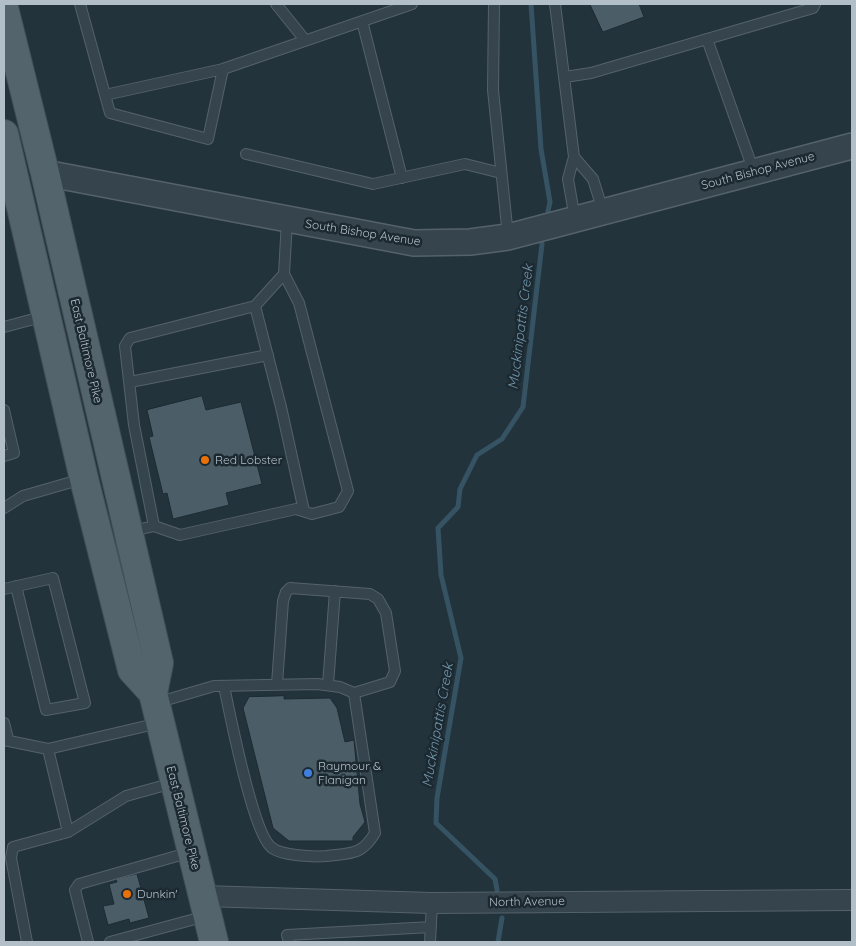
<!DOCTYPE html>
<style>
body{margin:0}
#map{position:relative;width:856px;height:946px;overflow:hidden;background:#23333c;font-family:Quicksand,sans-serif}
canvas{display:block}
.frame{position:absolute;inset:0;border:5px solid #b2bfc8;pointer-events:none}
</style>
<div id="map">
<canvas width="856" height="946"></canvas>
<div class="frame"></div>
</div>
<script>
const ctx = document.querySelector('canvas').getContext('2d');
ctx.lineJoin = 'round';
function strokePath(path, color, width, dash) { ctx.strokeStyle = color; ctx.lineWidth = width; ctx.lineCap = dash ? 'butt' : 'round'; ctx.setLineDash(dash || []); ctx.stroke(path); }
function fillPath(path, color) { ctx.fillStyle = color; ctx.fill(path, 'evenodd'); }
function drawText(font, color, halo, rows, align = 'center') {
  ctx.font = font + ' Quicksand,sans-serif'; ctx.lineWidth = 5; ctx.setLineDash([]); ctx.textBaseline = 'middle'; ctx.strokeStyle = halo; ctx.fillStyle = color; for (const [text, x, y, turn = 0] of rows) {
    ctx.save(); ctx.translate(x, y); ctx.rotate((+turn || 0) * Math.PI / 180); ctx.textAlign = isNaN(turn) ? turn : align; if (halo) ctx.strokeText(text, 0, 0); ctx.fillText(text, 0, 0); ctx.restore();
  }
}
strokePath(new Path2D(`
 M531 4 541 149 550 202 548 211
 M497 890 495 879 436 823 437 798 461 658 441 575 438 528 458 507 460 489 477 455 502 439 523 407 542 244
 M498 942 502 918`), '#365364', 5);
const building = new Path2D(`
 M590 4H639L644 17 603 32Z
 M202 396 206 410 241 402 262 484 226 493 229 505 173 519 167 493 163 494 149 437 153 436 147 410Z
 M284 696V699L330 698 337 708 345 742 354 740 360 804 365 822 353 837V841H289L273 828 243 708 249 697Z
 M137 874 149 918 130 923 129 919 108 925 103 906 114 904 109 884 117 882 116 879Z`);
fillPath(building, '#4b5e68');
strokePath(building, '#1e2b33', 1);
const service = new Path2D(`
 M80 4 110 113 208 139 223 69 412 4
 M276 4 305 40
 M494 4 493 90 508 236
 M555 4 574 157 568 179 575 219
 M362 21 402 178
 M707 39 754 172
 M565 77 591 73 813 8 815 4
 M105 95 223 69
 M246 154 373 184 465 164 501 173
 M574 157 593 179 603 211
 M255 306 281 407 304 511
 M4 327 45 316
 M130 382 268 355
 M4 410 14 453 4 456
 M4 508 23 496 82 479
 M154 526 134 425 125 346 130 338 255 306 284 274
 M128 532 154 526 180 535 296 509 312 514 339 507 348 491 299 303 284 274 287 220
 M4 589 53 578 85 703 46 710 16 586
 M328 685 335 591
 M224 686C230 715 253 832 271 847 281 856 314 857 327 856 351 853 362 855 375 833L354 693
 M156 703 214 686 317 684 340 687 354 693 390 682 395 671 386 613 378 599 370 594 290 588 286 592 283 601 277 684
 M4 723 8 739
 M4 740 48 749 159 723
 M48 749 68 832
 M27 942 11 858 13 847 68 832 126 796 173 783
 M88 942 75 890 79 884 191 852
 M110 942 206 916
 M289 942 287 935 431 927
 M430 942 432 903`);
const minor = new Path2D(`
 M203 896 432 903 852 900`);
const tertiary = new Path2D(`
 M45 173 414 243 470 242 508 237 852 146`);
const primary = new Path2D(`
 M4 8 45 173 159 663 153 693 214 942
 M4 134 84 479 132 670 153 693`);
strokePath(service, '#55626a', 12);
strokePath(minor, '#55626a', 22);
strokePath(tertiary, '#55626a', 28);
strokePath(primary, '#435058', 30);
strokePath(service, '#36444d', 10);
strokePath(minor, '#36444d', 20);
strokePath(tertiary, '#36444d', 25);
strokePath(primary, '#54646d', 28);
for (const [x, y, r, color] of [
 [205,460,5,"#e8710a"],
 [308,773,5,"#3f7fe0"],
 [127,894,5,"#e8710a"]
]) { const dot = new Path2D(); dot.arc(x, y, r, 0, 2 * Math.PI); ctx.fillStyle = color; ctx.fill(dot); strokePath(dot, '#1c2931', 2); }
drawText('12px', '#b2bfc8', '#1c2931', [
 ["South Bishop Avenue",758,171,-15],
 ["South Bishop Avenue",363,233,9],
 ["East Baltimore Pike",86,351,77],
 ["East Baltimore Pike",183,818,76],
 ["North Avenue",527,902,-1]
]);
drawText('12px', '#b2bfc8', '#1c2931', [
 ["Red Lobster",215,460],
 ["Raymour &",318,766],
 ["Flanigan",318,780],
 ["Dunkin'",137,894]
], 'left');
drawText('italic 14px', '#7197ac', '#1c2931', [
 ["Muckinipattis Creek",521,327,-83],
 ["Muckinipattis Creek",438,725,-80]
]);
</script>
